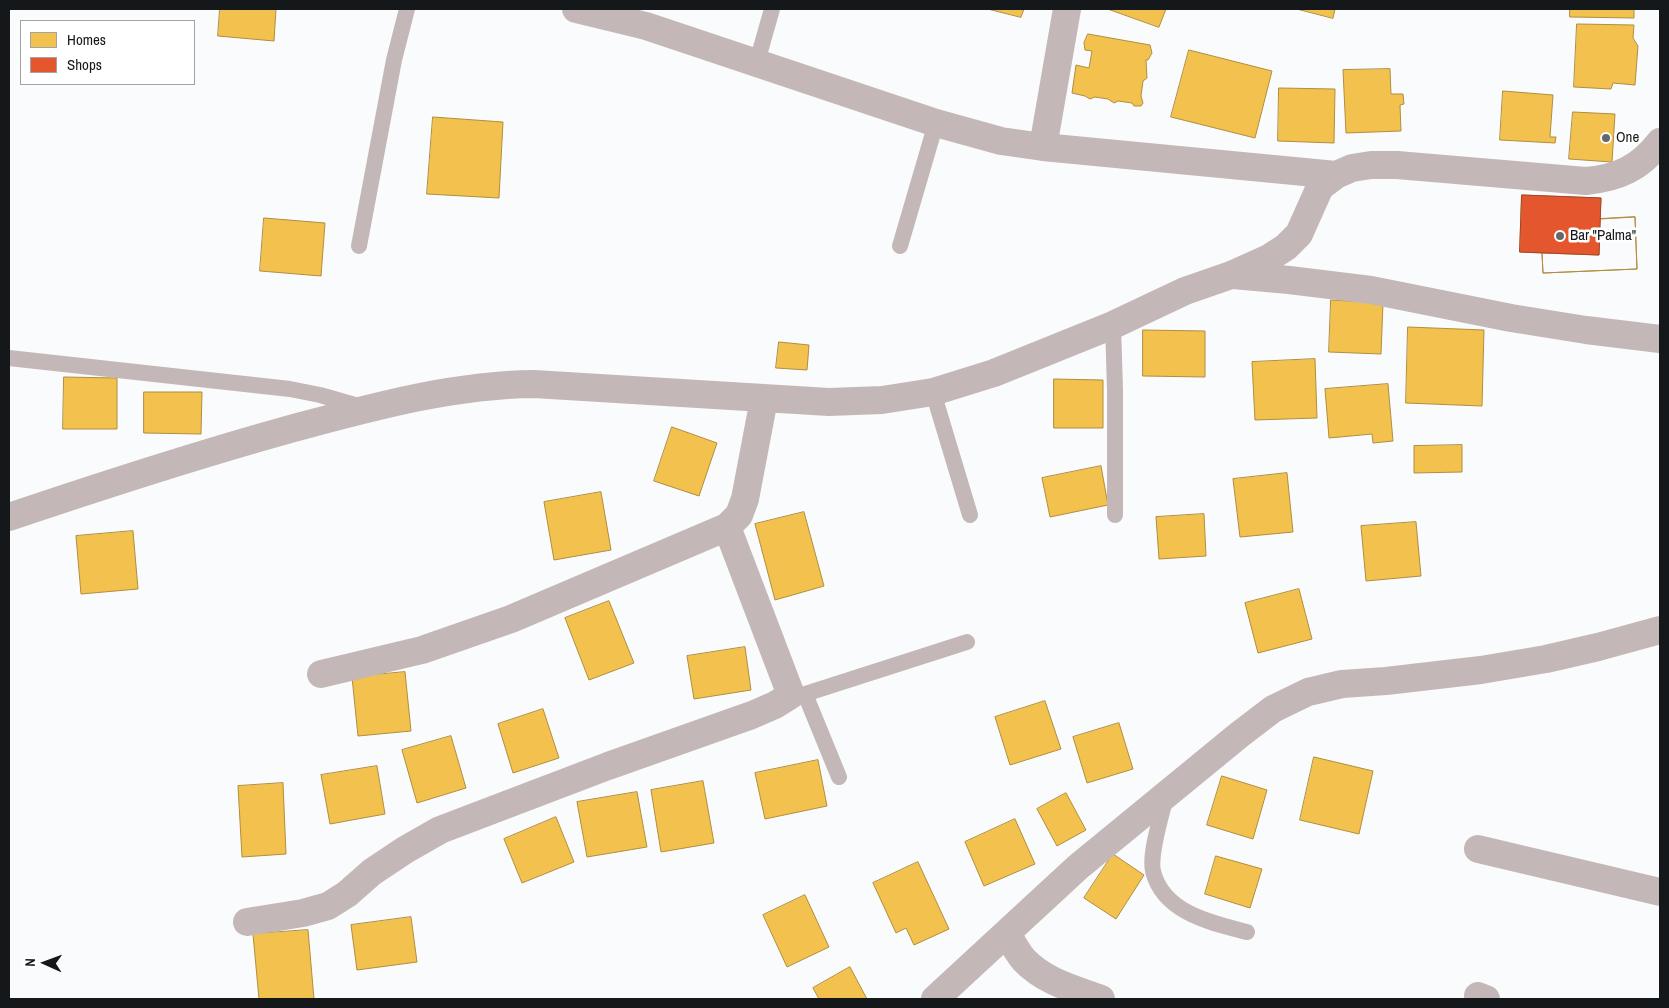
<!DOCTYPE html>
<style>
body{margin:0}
#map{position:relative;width:1669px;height:1008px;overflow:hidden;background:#fafbfc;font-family:"Archivo Narrow",sans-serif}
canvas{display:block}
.frame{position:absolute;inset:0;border:10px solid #15181b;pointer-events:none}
.legend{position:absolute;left:20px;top:20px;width:175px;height:65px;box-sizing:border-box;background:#fff;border:1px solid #a1a3a4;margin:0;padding:6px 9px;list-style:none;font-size:15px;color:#15181b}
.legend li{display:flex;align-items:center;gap:10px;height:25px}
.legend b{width:25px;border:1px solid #a1a3a4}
.north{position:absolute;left:20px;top:938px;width:50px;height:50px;-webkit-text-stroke:4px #fff;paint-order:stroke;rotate:272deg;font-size:14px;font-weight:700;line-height:20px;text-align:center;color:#15181b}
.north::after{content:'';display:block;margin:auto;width:18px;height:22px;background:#15181b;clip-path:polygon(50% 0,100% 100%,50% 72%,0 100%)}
</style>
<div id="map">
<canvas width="1669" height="1008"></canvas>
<div class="frame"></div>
<ul class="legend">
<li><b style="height:14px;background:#f2c14e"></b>Homes</li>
<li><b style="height:14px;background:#e4572e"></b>Shops</li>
</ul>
<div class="north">N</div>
</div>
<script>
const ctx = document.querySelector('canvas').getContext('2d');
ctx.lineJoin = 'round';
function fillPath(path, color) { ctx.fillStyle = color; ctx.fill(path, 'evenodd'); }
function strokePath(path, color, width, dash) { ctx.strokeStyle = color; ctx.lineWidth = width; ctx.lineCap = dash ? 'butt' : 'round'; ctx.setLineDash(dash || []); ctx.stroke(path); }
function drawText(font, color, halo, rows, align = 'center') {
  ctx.font = font + ' "Archivo Narrow",sans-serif'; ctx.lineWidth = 5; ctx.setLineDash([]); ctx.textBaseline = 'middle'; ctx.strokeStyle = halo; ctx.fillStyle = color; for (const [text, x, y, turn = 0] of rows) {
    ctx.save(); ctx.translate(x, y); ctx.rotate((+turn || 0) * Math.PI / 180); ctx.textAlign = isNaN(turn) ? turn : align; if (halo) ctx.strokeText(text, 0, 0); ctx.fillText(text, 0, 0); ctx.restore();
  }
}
const homes = new Path2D(`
 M220 9H276L274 41 218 36Z
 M988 9H1024L1021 17Z
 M1108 9H1166L1159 27Z
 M1297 9H1335L1333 18Z
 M1570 9H1634V18L1570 17Z
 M1577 24 1634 25 1633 38 1638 46 1635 85 1613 83 1611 89 1574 87Z
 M1088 34 1150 45 1152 53 1148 60H1146L1147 78 1143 81 1141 96 1143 103 1141 106H1134L1132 103 1118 101 1114 103 1108 99 1095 97 1090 99 1085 96 1072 93 1076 65 1089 68 1092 51 1085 50 1084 43Z
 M1189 50 1272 71 1255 138 1171 117Z
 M1390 69 1391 94H1403L1404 104 1400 105 1401 131 1346 133 1343 70Z
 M1279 88 1335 89 1334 143 1278 141Z
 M1503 91 1553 95 1550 137H1556L1555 143 1500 140Z
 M1573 112 1615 114 1612 162 1569 159Z
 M433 117 503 122 499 198 427 194Z
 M1522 195 1601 198 1600 219 1635 217 1637 269 1543 273 1542 253 1520 252Z
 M1635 217 1637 269 1543 273 1542 253 1599 255 1600 219Z
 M264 218 325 223 321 276 260 271Z
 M1331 300 1383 303 1381 354 1329 352Z
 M1408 327 1484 330 1482 406 1406 403Z
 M1143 330 1205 331V377L1143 376Z
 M779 342 809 345 807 370 776 368Z
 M1315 359 1317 418 1255 420 1252 362Z
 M64 377 117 378V429H63Z
 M1054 379 1103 380V428H1054Z
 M1388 384 1393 441 1373 443 1372 434 1329 438 1325 389Z
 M144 392H202L201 434 144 433Z
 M672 427 717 443 699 496 654 481Z
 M1462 445V472L1414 473V446Z
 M1101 466 1108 505 1050 517 1042 478Z
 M1287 473 1293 532 1240 537 1233 479Z
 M601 492 611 550 554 560 544 502Z
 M804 512 824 586 775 600 755 524Z
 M1204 514 1206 556 1159 559 1156 517Z
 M1416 522 1421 576 1366 581 1361 526Z
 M133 531 138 589 81 594 76 536Z
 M1299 589 1312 639 1258 653 1245 603Z
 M609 601 634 663 589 680 565 618Z
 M745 647 751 690 694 699 687 656Z
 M405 672 411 731 358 736 352 677Z
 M1045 701 1061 749 1010 765 995 717Z
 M543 709 559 758 513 773 498 724Z
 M1119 723 1133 769 1087 783 1073 737Z
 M451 736 466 788 417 803 402 750Z
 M1314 757 1373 771 1359 834 1300 820Z
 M818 760 827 806 765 819 755 773Z
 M377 766 385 814 330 824 321 775Z
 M1222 776 1267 790 1253 839 1207 825Z
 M703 781 714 843 661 852 651 790Z
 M283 783 286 854 242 857 238 786Z
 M637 792 647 847 587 857 577 802Z
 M1066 793 1086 830 1057 846 1037 809Z
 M556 817 574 862 522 883 504 839Z
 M1015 819 1035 864 984 886 965 842Z
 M1113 854 1144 875 1116 919 1084 898Z
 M1216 856 1262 869 1250 908 1205 894Z
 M918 862 949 929 914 945 906 928 896 933 873 883Z
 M805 895 829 947 787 967 763 915Z
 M411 917 417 962 357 970 351 925Z
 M308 930 314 999H259L253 934Z
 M850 967 867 999H819L813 988Z`);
fillPath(homes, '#f2c14e');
strokePath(homes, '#b08e3f', 1);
const shops = new Path2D(`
 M1522 195 1601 198 1599 255 1520 252Z`);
fillPath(shops, '#e4572e');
strokePath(shops, '#a64428', 1);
strokePath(new Path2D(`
 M757 62 772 9
 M359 246 394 60 407 9
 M900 246 936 123
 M1113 325 1115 390V515
 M9 358 290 389 320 395 362 407
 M933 392 970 515
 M805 694 967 642
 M795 695 805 694 839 777
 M1166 796C1162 814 1149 854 1153 871 1163 913 1212 923 1247 932`), '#c3b8b7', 16);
strokePath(new Path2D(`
 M576 9 646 26 936 123 1001 141 1043 147 1336 175
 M1043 147 1067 9
 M1233 275 1289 280 1371 290 1511 318 1586 330 1660 339
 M9 517C107 484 205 452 305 425 380 405 455 385 534 384L829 402 882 400 933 392 994 373 1113 325 1185 291 1231 275 1269 258 1286 247 1299 234 1320 187 1336 175 1352 168 1371 165H1397L1586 181C1618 178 1640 168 1660 142
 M321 674 422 650 511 619 727 527
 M1478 849 1660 892
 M247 922 303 913 328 906 347 894 372 872 405 850 440 830 608 766 752 715 775 705 791 695 727 527 739 515 745 499 764 399
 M1007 933C1012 942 1017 952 1024 960 1045 982 1074 989 1101 999
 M1478 996 1486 999
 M935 999 1078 867 1239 735 1273 709 1308 692 1342 684 1386 681 1481 670 1546 659 1598 647 1660 630`), '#c3b8b7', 28);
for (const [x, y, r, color] of [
 [1606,138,5,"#65676a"],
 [1560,236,5,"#65676a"]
]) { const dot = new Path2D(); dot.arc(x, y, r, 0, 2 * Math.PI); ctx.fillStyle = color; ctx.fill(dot); strokePath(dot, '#fff', 2); }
drawText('15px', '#15181b', '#fff', [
 ["One",1616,138],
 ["Bar \"Palma\"",1570,236]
], 'left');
</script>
